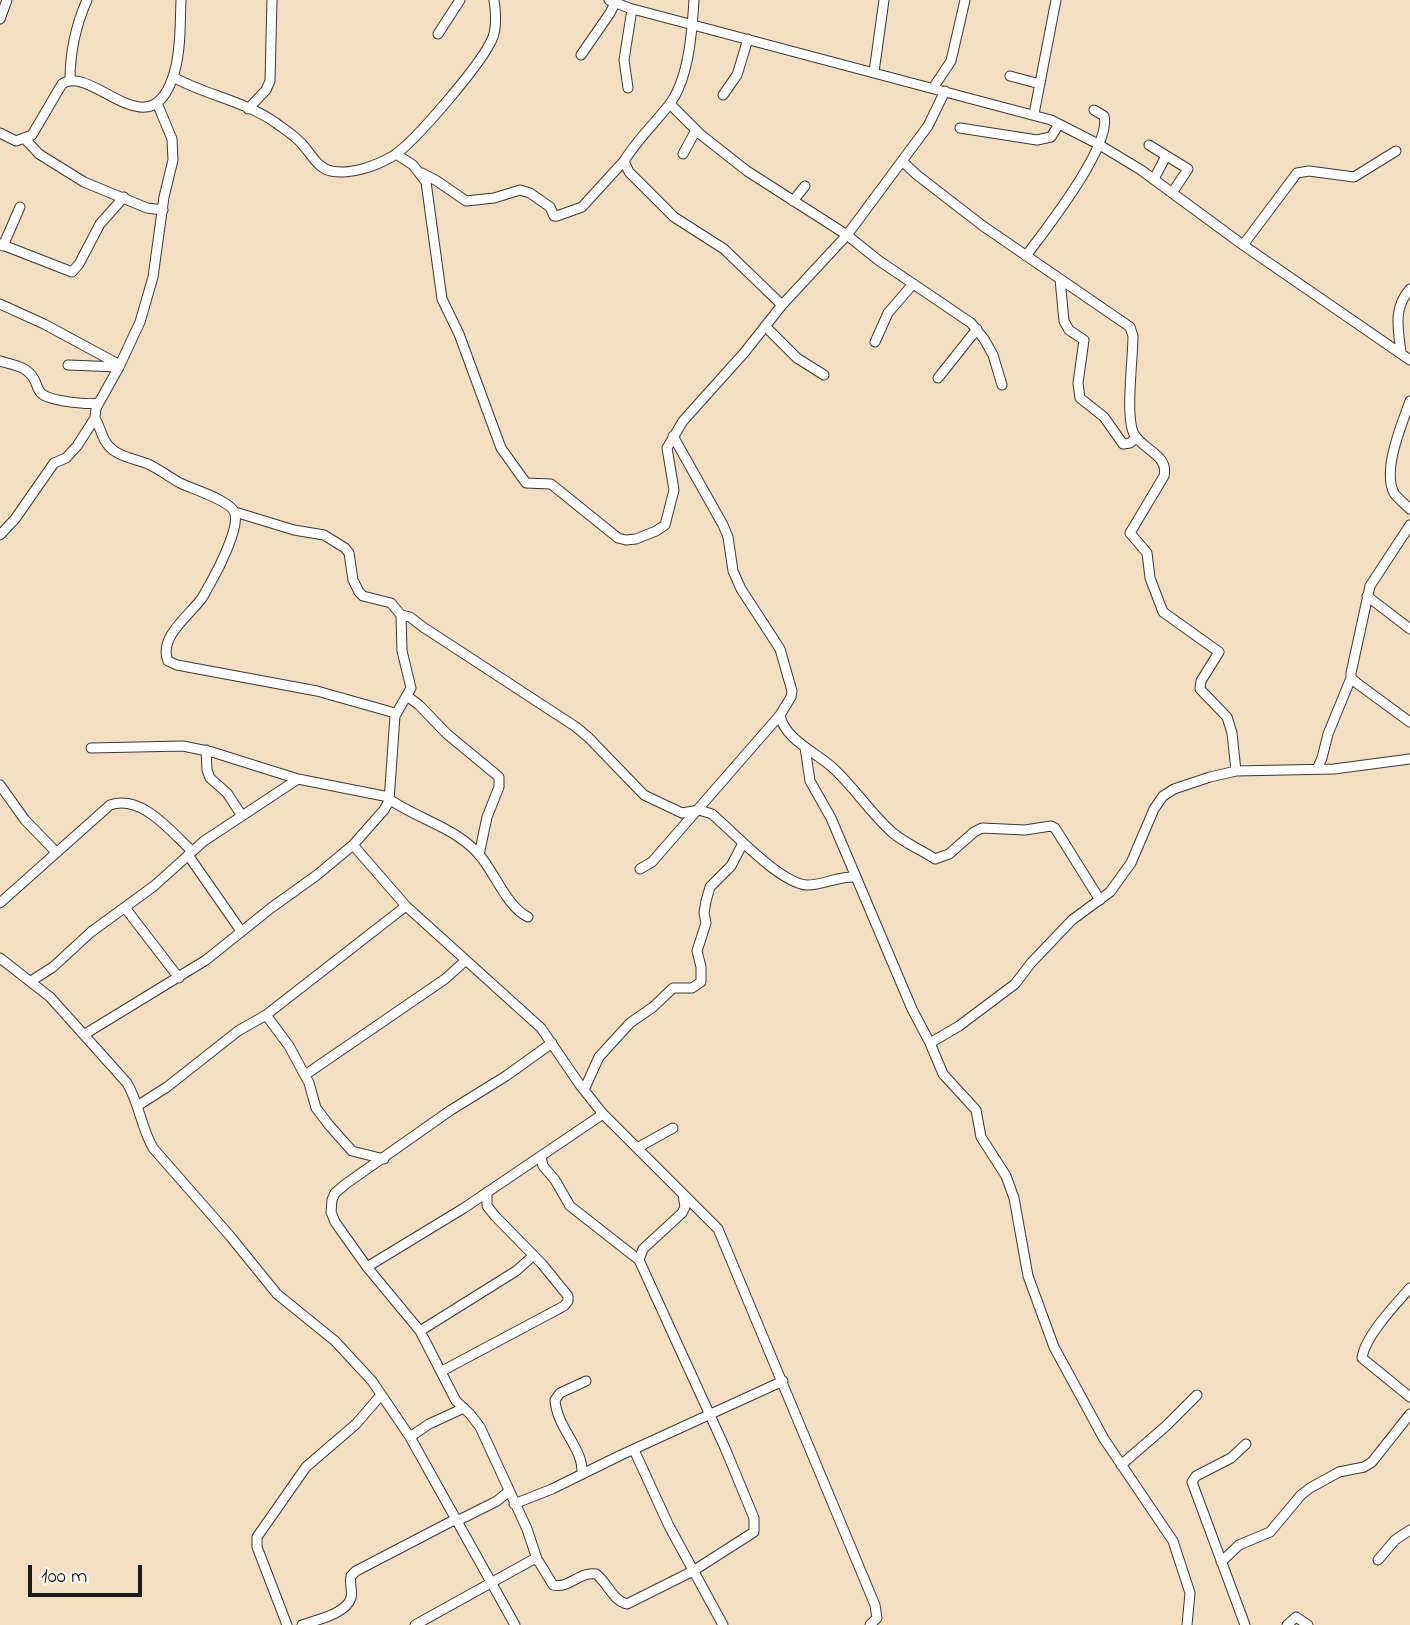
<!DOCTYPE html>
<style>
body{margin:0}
#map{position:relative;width:1410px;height:1625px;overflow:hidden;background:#f2dec0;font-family:"Indie Flower",sans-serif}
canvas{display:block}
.scale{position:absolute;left:28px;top:1565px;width:114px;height:32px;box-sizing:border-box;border:4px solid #1c1c1c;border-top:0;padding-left:9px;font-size:21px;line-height:24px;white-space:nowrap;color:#1c1c1c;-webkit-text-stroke:5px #f7f3e8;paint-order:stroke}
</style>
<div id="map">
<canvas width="1410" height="1625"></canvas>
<div class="scale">100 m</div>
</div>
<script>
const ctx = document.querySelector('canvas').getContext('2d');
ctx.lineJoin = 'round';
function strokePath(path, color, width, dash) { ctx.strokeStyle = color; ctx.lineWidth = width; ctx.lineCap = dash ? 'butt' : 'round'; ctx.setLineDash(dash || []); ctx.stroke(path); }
const minor = new Path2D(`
 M609 0 629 8 1051 120 1098 144 1141 170 1243 245 1410 360
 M694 0C692 32 689 79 669 105 654 124 637 140 624 161L629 172 674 217 724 249 782 305
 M0 19 7 0
 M438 34 460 0
 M581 55 610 13 615 3
 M874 72 884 0
 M1010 76 1040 84
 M173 77C205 95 245 101 276 123 284 129 294 135 301 143 311 153 317 168 331 171 351 175 376 166 393 156 415 142 484 61 493 37 497 25 496 13 494 0
 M70 80C70 53 76 25 87 0
 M628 88 624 60 632 9
 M933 88 951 61 965 0
 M723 95 737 75 748 39
 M670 104 700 134 747 171 847 235 878 260 971 323 984 339 993 355 1002 385
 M248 109 266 90 270 81 272 0
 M1034 114 1056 0
 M960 128 1037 140 1051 137 1059 124
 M0 133 16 141 32 135 62 84C93 63 152 156 175 70 181 48 180 23 181 0
 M25 139 39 154 84 182 147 208 163 210
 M1149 145 1188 169 1172 193
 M396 154 413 165 426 182 442 299 459 334 501 448 526 483 551 484 618 538 626 540 636 539 656 531 665 525 674 490 667 448 683 421 744 353 782 305 847 235 928 126 945 91
 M683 154 696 130
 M902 161 917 175 983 226 1130 327 1133 336C1133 359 1125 417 1134 434 1143 450 1169 455 1164 476L1130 533 1147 553 1150 578 1163 612 1219 652 1201 681 1200 689 1227 717 1232 733 1236 771
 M422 173 437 181 466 201 494 198 520 190 530 193 550 207 554 216H557L582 207 624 161
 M1154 179 1166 156
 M793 201 805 186
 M0 244 72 272 79 264 100 224 124 197
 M1243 245 1297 173 1309 171 1354 177 1396 151
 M3 246 20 207
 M1026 256C1045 230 1112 146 1104 116L1094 110
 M1060 279 1064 321 1069 330 1084 340 1078 383 1080 398 1104 417 1123 444 1130 443 1136 438
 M0 304 44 324 120 365
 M765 326 797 358 824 375
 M875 342 888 313 913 284
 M1401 352C1398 329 1393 308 1410 289
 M0 361C13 365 27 366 34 379 37 384 37 390 42 394 51 401 87 405 98 403
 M68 365 119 367
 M938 378 977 329
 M1410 401C1402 424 1382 470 1394 493 1398 499 1405 504 1410 509
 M95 418C101 428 102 442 113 450 123 458 136 459 148 464 159 469 169 477 180 483 192 489 233 501 235 514 239 529 218 570 210 584 207 588 205 594 202 598 190 615 158 637 168 661L177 665 317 691 395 713
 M673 436 723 525 728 537 733 571 741 589 780 649 792 691 791 697 780 715C784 739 817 753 833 768 855 788 871 814 893 833 906 844 922 850 935 859L949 854 974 832 982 828 1025 830 1051 826 1055 828 1100 900
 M1410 525 1370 586 1351 673V678L1358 684 1410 722
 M0 535 15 519 54 463 66 458 77 446 95 418 96 408 119 367 140 322 153 277 164 197 173 160 172 139 157 103
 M1367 596 1410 629
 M401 615 410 617 423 627 576 727 589 738 644 795 682 813 699 810 712 814C733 832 781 884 807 885 824 885 838 876 855 877
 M407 696 419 705 447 734 499 777V787L487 817 479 855
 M805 747 810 781 831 818 912 1009 930 1043 943 1074 976 1110 981 1137 1006 1176 1014 1198 1028 1276 1054 1347 1104 1439 1173 1541 1190 1593 1187 1625
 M91 748 183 746 212 752 298 779 389 797
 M206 750 207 770 210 778 227 793 242 816
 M1317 769 1322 758 1328 734 1351 678
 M0 785 25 820 56 852
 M389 799C419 820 458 828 481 857 495 874 508 908 528 917
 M353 845 406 906 541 1028 580 1085 603 1114 718 1229 875 1605 877 1618 870 1625
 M188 855 241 931
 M640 869 652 862 780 715
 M0 903 110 805C142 794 171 832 192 851
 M126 909 179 978
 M0 958 50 997 127 1083C139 1103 141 1127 153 1148L230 1236 277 1294 335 1341 372 1381 410 1437 515 1625
 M31 981 53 967 91 932 154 886 204 841 298 779
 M266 1015 289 1046 309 1083 316 1108 329 1125 352 1151 384 1159
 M85 1034 206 960 271 908 317 875 353 845 384 810 389 801 395 716 411 688 402 651 401 615 391 603 363 596 359 592 353 580 349 553 345 548 324 535 294 530 235 512
 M930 1043 959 1026 1015 984 1031 963 1072 920 1110 892 1131 863 1154 809 1163 796 1174 789 1210 777 1236 771 1334 769 1410 759
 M305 1075 445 979 465 961
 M584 1090 599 1057 630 1023 653 1007 673 988H692L701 982V967L697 951 706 923 704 913 706 901 710 887 731 866 743 843
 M137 1106 167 1087 238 1031 266 1015 406 906
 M637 1148 673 1128
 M541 1156 543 1166 555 1180 570 1206 639 1260
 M367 1267 464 1208 603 1114
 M1410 1288C1396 1304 1365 1336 1362 1358L1410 1397
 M420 1331 516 1271 533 1256
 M442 1371 564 1306 568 1301V1296L542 1264 495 1216 487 1206V1192
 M410 1437 429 1424 464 1408
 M634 1450 669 1526 723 1625
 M1121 1465 1166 1426 1197 1395
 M582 1474C584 1448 557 1429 555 1400L560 1393 586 1381
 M514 1504 552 1489 621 1455 783 1381
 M457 1521 497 1501 508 1492
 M537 1559 527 1529 480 1427 470 1414 456 1401 420 1331 367 1267 335 1222 331 1212 332 1200 335 1193 347 1183 451 1110 506 1076 552 1043
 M1378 1560 1395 1540 1410 1530
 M1221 1562 1239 1545 1270 1532 1301 1495 1310 1488 1339 1472 1364 1467 1372 1462 1410 1414
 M287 1625 257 1547V1537L306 1467 356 1424 381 1395
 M302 1625C316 1620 346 1614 351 1598 353 1591 349 1583 351 1576L356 1571 456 1519
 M415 1625 534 1559 539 1562 553 1585C570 1589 579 1571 596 1574 608 1583 612 1600 627 1604L693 1571 754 1532V1518L725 1448 639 1260 643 1249 682 1213 685 1207 683 1194
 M1245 1625 1192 1482 1196 1476 1231 1458 1246 1444
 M1287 1625 1296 1617 1308 1625`);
strokePath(minor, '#3c3935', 11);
strokePath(minor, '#fff', 9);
</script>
